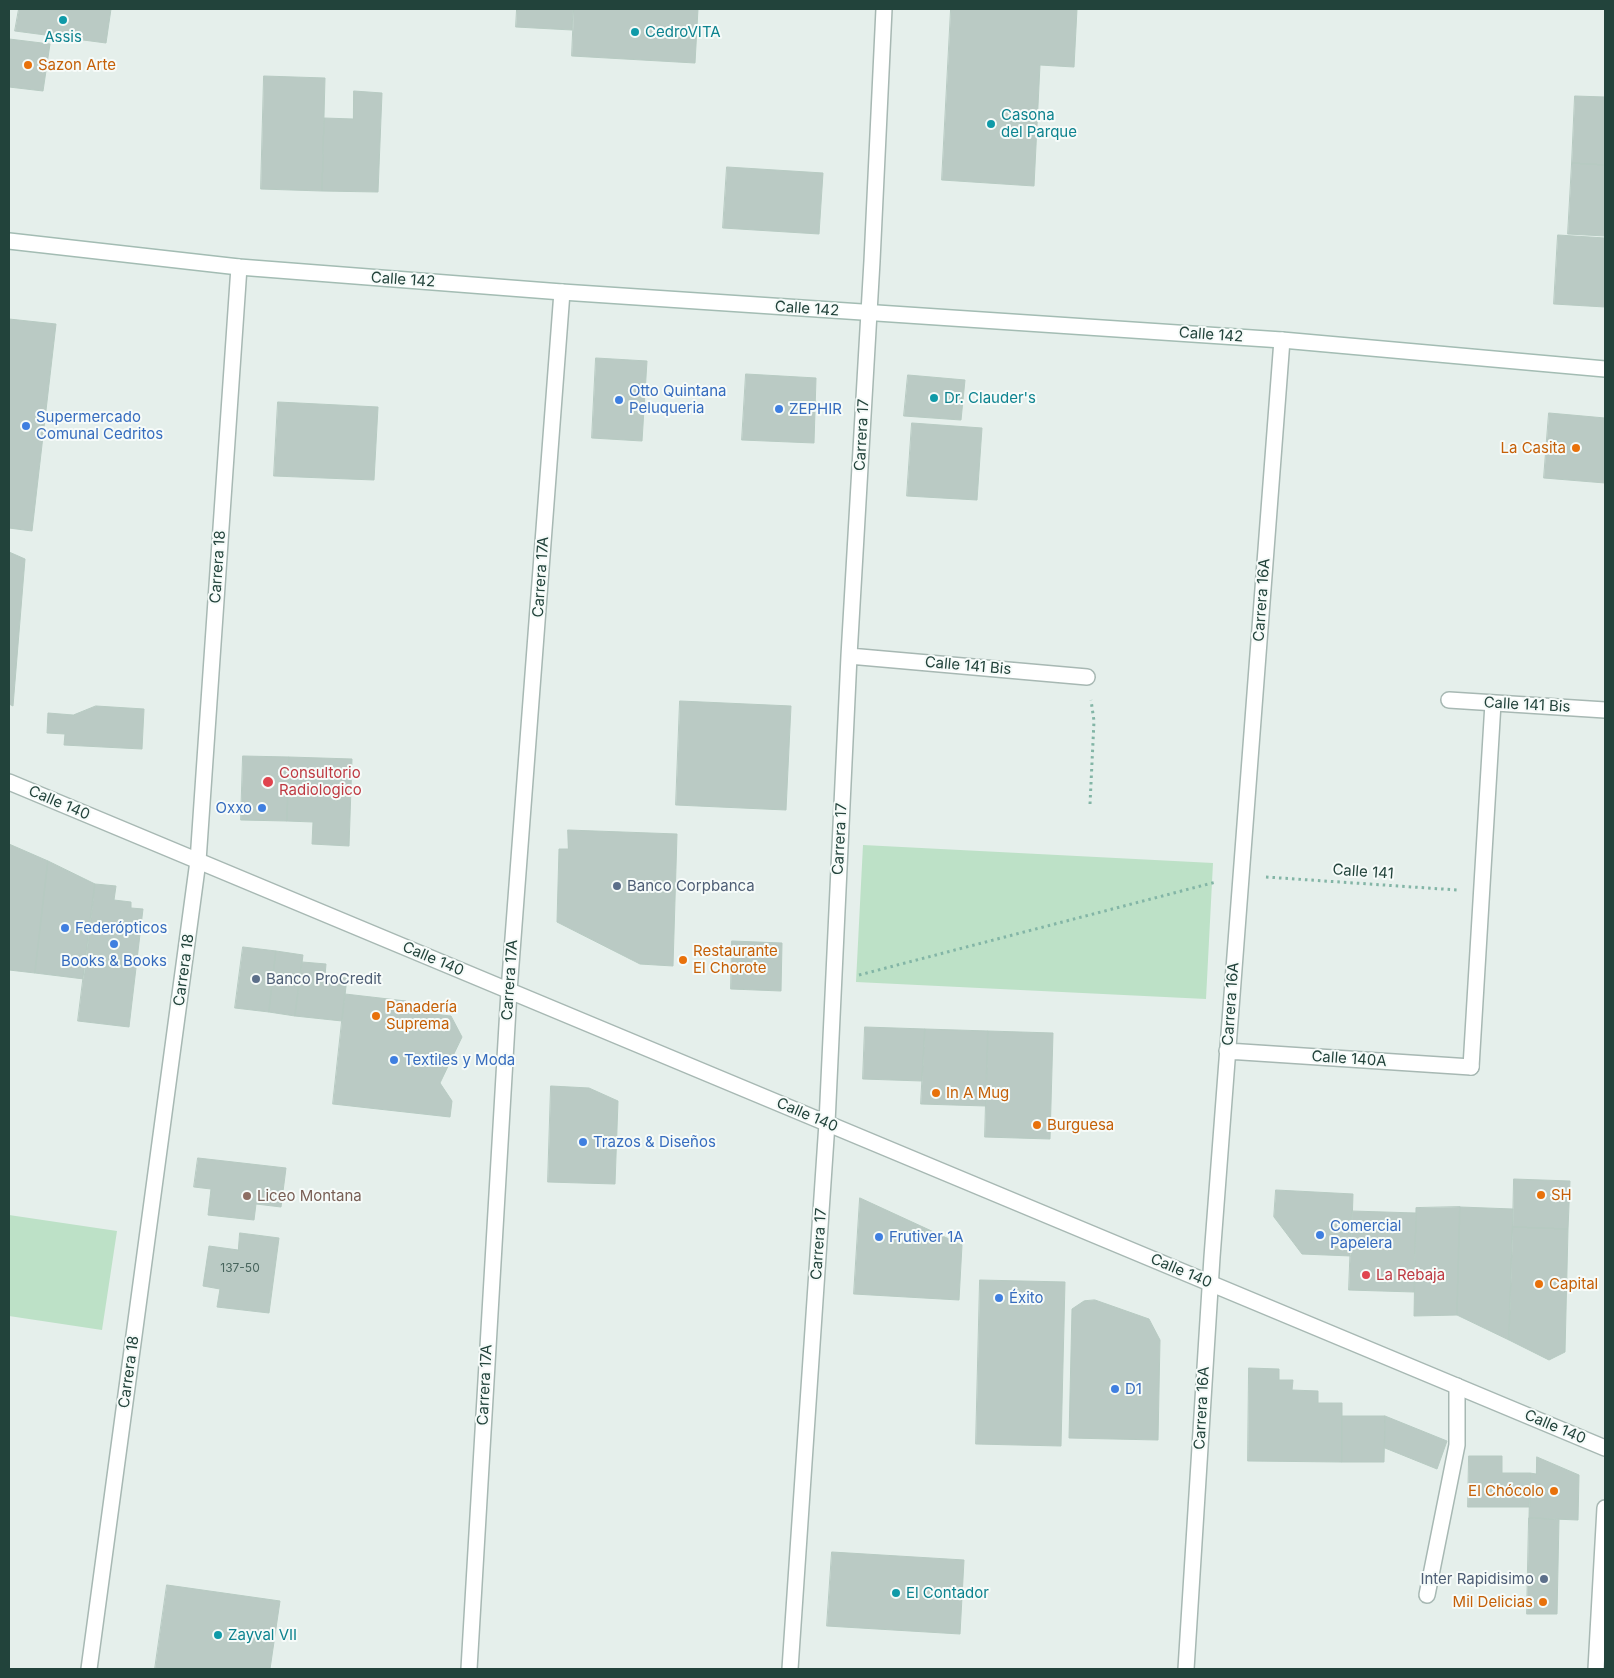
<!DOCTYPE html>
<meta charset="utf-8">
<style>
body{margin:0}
#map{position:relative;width:1614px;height:1678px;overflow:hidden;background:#e5efeb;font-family:Inter,sans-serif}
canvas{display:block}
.frame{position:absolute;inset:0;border:10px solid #22433b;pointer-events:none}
</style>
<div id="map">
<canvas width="1614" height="1678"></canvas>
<div class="frame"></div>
</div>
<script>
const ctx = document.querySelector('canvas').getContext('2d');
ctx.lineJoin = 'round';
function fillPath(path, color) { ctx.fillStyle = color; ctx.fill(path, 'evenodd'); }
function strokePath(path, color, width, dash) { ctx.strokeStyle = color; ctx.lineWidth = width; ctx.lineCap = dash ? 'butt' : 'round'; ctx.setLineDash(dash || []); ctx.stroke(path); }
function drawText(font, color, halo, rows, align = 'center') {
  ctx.font = font + ' Inter,sans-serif'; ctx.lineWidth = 4; ctx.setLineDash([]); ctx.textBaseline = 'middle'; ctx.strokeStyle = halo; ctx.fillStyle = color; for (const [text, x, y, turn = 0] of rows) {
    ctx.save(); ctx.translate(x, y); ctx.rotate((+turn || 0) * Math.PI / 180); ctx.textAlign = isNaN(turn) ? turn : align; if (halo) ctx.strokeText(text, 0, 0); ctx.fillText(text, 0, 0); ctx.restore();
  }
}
fillPath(new Path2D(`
 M863 845 1213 863 1206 999 856 982Z
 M9 1215 117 1231 102 1330 9 1316Z`), '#bde1c7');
const building = new Path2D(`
 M19 9H111L106 43 15 31Z
 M517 9H573L572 30 516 27Z
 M574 9H698L695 63 572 56Z
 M951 9H1077L1074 67 1040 65 1034 186 942 180Z
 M9 39 50 44 43 91 9 87Z
 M264 76 325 78 322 191 261 189Z
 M354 91 382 93 378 192 322 191 324 118 353 119Z
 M1575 96 1605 97V165L1572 163Z
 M1572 163 1605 165V236L1568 234Z
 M727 167 823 173 819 234 723 228Z
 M1558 235 1605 238V307L1554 304Z
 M9 319 56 324 32 531 9 528Z
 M596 358 647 361 642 441 592 438Z
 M746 374 816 378 814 443 742 440Z
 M908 375 965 380 961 420 904 416Z
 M278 402 378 407 374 480 274 476Z
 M1549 413 1605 418V483L1544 478Z
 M912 423 982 428 977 500 907 496Z
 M9 552 25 559 13 706 9 704Z
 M680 701 791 706 786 810 676 805Z
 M96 706 144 709 142 749 64 745 65 734 47 733 48 713 73 715Z
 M243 756 289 757 287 821 241 820Z
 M289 757 352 759 349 846 312 844 313 822 287 821Z
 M568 830 677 834 673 966 640 964 557 922 559 849H568Z
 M9 844 48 861 35 973 9 970Z
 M48 861 95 884 84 979 35 973Z
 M95 884 116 886 114 900 131 902V908L143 909 129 1027 78 1021Z
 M732 941 782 943 781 991 731 989Z
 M243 947 276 951 269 1012 235 1008Z
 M276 951 303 955 295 1016 269 1012Z
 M302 962 326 964 325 976 347 978 342 1021 295 1016Z
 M345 994 406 1001 405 1011 451 1016 462 1037 440 1083 452 1101 450 1117 333 1104Z
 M865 1027 925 1029 922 1081 863 1079Z
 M925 1029 988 1031 986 1106 921 1104Z
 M988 1031 1053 1033 1050 1139 985 1137Z
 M551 1086 589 1088 618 1101 615 1184 548 1182Z
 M198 1158 286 1168 281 1207 256 1204 254 1220 208 1215 211 1189 194 1187Z
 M1514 1179 1570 1181 1568 1229 1513 1227Z
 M1276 1190 1353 1194 1351 1256 1302 1254 1274 1217Z
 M860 1198 962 1245 959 1300 854 1294Z
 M1460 1207 1457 1315 1414 1316 1416 1208Z
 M1460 1207 1513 1209 1509 1340 1457 1315Z
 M1352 1211 1416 1213 1414 1292 1349 1290Z
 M1513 1227 1568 1229 1565 1352 1549 1360 1509 1340Z
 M240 1233 279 1238 269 1313 217 1307 220 1289 203 1286 209 1246 238 1250Z
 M980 1280 1065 1282 1061 1446 976 1444Z
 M1095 1300 1149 1319 1160 1340 1158 1440 1069 1438 1072 1309 1084 1301Z
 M1249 1368 1279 1369V1380H1293L1292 1390 1318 1391V1403H1342V1462L1248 1461Z
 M1342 1416H1385L1384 1462H1342Z
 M1385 1416 1447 1441 1437 1469 1385 1448Z
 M1469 1456H1502V1473H1530V1507H1468Z
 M1537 1457 1579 1475 1578 1520 1529 1518 1530 1473 1536 1474Z
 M1529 1518 1559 1519 1557 1614H1527Z
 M832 1552 964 1560 960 1634 827 1626Z
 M167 1585 280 1601 270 1669H155Z`);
fillPath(building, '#bacac4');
strokePath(building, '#b7cac2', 1);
const service = new Path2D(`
 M1427 1595 1457 1445V1386`);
const pedestrian = new Path2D(`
 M1471 1067 1493 703`);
const minor = new Path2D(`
 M849 656 1087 677
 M1449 700 1605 710
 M1227 1051 1471 1067
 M89 1669 198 861 239 267
 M469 1669 509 991 562 292
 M790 1669 827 1123 849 656 872 261 884 9
 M1186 1669 1212 1257 1282 340
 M1596 1669 1605 1508`);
const tertiary = new Path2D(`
 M9 782 1605 1448`);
const secondary = new Path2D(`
 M9 241 239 267 562 292 1282 340 1605 369`);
strokePath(service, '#a7b8b3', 18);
strokePath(pedestrian, '#a7b8b3', 18);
strokePath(minor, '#a7b8b3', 18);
strokePath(tertiary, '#a7b8b3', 18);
strokePath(secondary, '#a3bcb3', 18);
strokePath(new Path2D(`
 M1090 804 1094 721 1091 700
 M1266 877 1457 890
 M859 975 1216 882`), '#83b5a6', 3, [2.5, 4]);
strokePath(service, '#fff', 15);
strokePath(pedestrian, '#fff', 15);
strokePath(minor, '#fff', 15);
strokePath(tertiary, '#fff', 15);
strokePath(secondary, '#fff', 15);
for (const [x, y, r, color] of [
 [63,20,5,"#0f9aa8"],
 [635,32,5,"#0f9aa8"],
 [28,65,5,"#e8710a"],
 [991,124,5,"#0f9aa8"],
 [934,398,5,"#0f9aa8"],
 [619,400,5,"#3f7fe0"],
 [779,409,5,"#3f7fe0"],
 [26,426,5,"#3f7fe0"],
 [1576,448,5,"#e8710a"],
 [268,782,6,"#e0444e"],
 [262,808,5,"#3f7fe0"],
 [617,886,5,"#5c6f8a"],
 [65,928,5,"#3f7fe0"],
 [114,944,5,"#3f7fe0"],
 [683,960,5,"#e8710a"],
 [256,979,5,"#5c6f8a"],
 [376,1016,5,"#e8710a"],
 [394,1060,5,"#3f7fe0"],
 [936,1093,5,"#e8710a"],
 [1037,1125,5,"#e8710a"],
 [583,1142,5,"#3f7fe0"],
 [1541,1195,5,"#e8710a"],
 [247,1196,5,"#8d6e63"],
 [1320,1235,5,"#3f7fe0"],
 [879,1237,5,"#3f7fe0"],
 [1366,1275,5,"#e0444e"],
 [1539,1284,5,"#e8710a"],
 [999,1298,5,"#3f7fe0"],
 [1115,1389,5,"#3f7fe0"],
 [1554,1491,5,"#e8710a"],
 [1544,1579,5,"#5c6f8a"],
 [896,1593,5,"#0f9aa8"],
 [1543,1602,5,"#e8710a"],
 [218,1635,5,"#0f9aa8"]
]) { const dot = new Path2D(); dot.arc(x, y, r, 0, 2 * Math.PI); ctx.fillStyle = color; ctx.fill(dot); strokePath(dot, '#f6fbf9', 2); }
drawText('12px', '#48655d', null, [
 ["137-50",240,1268]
]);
drawText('15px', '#0d838f', '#f6fbf9', [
 ["CedroVITA",645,32],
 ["Assis",63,37,"center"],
 ["Casona",1001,115],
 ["del Parque",1001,132],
 ["Dr. Clauder's",944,398],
 ["El Contador",906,1593],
 ["Zayval VII",228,1635]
], 'left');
drawText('15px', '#c56008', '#f6fbf9', [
 ["Sazon Arte",38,65],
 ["La Casita",1566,448,"right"],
 ["Restaurante",693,951],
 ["El Chorote",693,968],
 ["Panadería",386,1007],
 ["Suprema",386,1024],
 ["In A Mug",946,1093],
 ["Burguesa",1047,1125],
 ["SH",1551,1195],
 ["Capital",1549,1284],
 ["El Chócolo",1544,1491,"right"],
 ["Mil Delicias",1533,1602,"right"]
], 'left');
drawText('15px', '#22433b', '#f6fbf9', [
 ["Calle 142",403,280,4],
 ["Calle 142",807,309,4],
 ["Calle 142",1211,335,4],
 ["Carrera 17",862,435,-87],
 ["Carrera 18",218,567,-86],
 ["Carrera 17A",541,577,-86],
 ["Carrera 16A",1262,600,-86],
 ["Calle 141 Bis",968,666,5],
 ["Calle 141 Bis",1527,705,3],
 ["Calle 140",59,803,23],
 ["Carrera 17",840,839,-87],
 ["Calle 141",1363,872,4],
 ["Calle 140",433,959,23],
 ["Carrera 18",184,970,-82],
 ["Carrera 17A",510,980,-86],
 ["Carrera 16A",1231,1004,-86],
 ["Calle 140A",1349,1059,4],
 ["Calle 140",807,1115,23],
 ["Carrera 17",819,1244,-86],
 ["Calle 140",1181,1271,23],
 ["Carrera 18",129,1372,-82],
 ["Carrera 17A",485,1385,-87],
 ["Carrera 16A",1202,1408,-87],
 ["Calle 140",1555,1427,23]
]);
drawText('15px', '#366cbe', '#f6fbf9', [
 ["Otto Quintana",629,391],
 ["Peluqueria",629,408],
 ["ZEPHIR",789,409],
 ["Supermercado",36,417],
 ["Comunal Cedritos",36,434],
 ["Oxxo",252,808,"right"],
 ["Federópticos",75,928],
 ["Books & Books",114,961,"center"],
 ["Textiles y Moda",404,1060],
 ["Trazos & Diseños",593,1142],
 ["Comercial",1330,1226],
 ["Papelera",1330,1243],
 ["Frutiver 1A",889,1237],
 ["Éxito",1009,1298],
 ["D1",1125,1389]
], 'left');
drawText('15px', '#be3a42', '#f6fbf9', [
 ["Consultorio",279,773],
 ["Radiologico",279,790],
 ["La Rebaja",1376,1275]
], 'left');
drawText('15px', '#4e5e75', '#f6fbf9', [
 ["Banco Corpbanca",627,886],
 ["Banco ProCredit",266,979],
 ["Inter Rapidisimo",1534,1579,"right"]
], 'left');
drawText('15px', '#785e54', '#f6fbf9', [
 ["Liceo Montana",257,1196]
], 'left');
</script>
